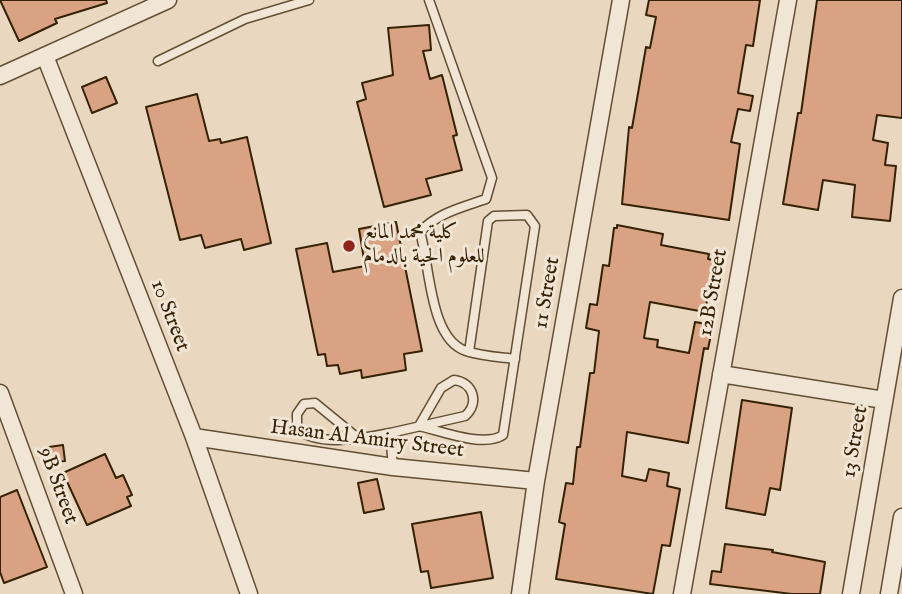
<!DOCTYPE html>
<meta charset="utf-8">
<style>
body{margin:0}
canvas{display:block;background:#e9d8bf}
</style>
<canvas width="902" height="594"></canvas>
<script>
const ctx = document.querySelector('canvas').getContext('2d');
ctx.lineJoin = 'round';
function fillPath(path, color) { ctx.fillStyle = color; ctx.fill(path, 'evenodd'); }
function strokePath(path, color, width, dash) { ctx.strokeStyle = color; ctx.lineWidth = width; ctx.lineCap = dash ? 'butt' : 'round'; ctx.setLineDash(dash || []); ctx.stroke(path); }
function drawText(font, color, halo, rows, align = 'center') {
  ctx.font = font + ' "IM FELL English",Amiri,serif'; ctx.lineWidth = 6; ctx.setLineDash([]); ctx.textBaseline = 'middle'; ctx.strokeStyle = halo; ctx.fillStyle = color; for (const [text, x, y, turn = 0] of rows) {
    ctx.save(); ctx.translate(x, y); ctx.rotate((+turn || 0) * Math.PI / 180); ctx.textAlign = isNaN(turn) ? turn : align; if (halo) ctx.strokeText(text, 0, 0); ctx.fillText(text, 0, 0); ctx.restore();
  }
}
const building = new Path2D(`
 M0 0H106L107 3 55 19 57 23 19 41Z
 M649 0H760L753 46 746 45 738 93 753 96 750 111 738 109 731 142 740 144 729 220 622 204 629 127 632 128 646 47 650 48 656 17 646 15Z
 M817 0H902V118L877 115 873 140 888 143 885 165 896 166 890 221 852 217 855 185 823 180 818 210 783 204 798 113H801Z
 M429 25 431 50 423 51 430 79 442 75 457 135 453 136 462 170 426 179 431 195 384 207 357 102 366 99 362 83 393 75 388 28Z
 M106 77 117 103 92 113 82 87Z
 M197 94 209 141 220 139 221 143 247 137 271 243 244 250 241 239 205 248 201 235 180 240 146 107Z
 M396 222 422 351 404 354 406 370 362 378 361 370 340 374 338 365 327 366 325 354 318 355 296 249 327 243 333 272 365 266 359 229Z
 M617 225 663 234 661 245 709 254 708 259 723 262 719 283 710 281 705 312 650 302 644 338 658 340 657 347 689 353 695 322 713 325 708 349 704 348 688 443 627 432 622 476 646 481 649 469 669 473 667 486 680 489 670 546 662 545 653 594 556 579 565 524 559 522 566 483 573 484 577 447H580L590 373H594L599 331 586 328 590 304 597 305 603 265 609 266 614 228H617Z
 M742 400 792 408 780 490 770 488 765 515 726 508Z
 M63 445 65 461 51 462 49 447Z
 M105 454 116 478 123 475 132 495 127 497 131 506 87 525 63 473Z
 M377 479 384 509 364 513 358 483Z
 M17 490 47 567 4 583 0 572V497Z
 M481 512 493 578 431 588 428 571 421 572 412 524Z
 M725 544 773 550 772 552 825 562 820 594H792L710 584 712 571 721 572Z`);
fillPath(building, '#d9a283');
strokePath(building, '#352104', 2);
const service = new Path2D(`
 M429 0 492 178 486 199C463 207 437 213 420 232 430 264 429 339 466 351 481 356 499 357 515 359
 M158 61 245 19 309 0
 M359 439 315 403 304 404 297 414V428C316 448 366 438 390 433
 M393 467 390 433 465 416C480 403 473 382 454 380L441 388 419 426C441 431 484 448 503 435L535 226 527 215 494 216 488 221 469 352`);
const minor = new Path2D(`
 M45 56 194 437 249 594
 M0 76 168 0
 M721 374 884 400
 M0 393 74 594
 M194 437 393 467 536 481
 M520 594 536 481 621 0
 M682 594 788 0
 M851 594 902 298
 M889 594 902 517`);
strokePath(service, '#624f33', 11);
strokePath(minor, '#624f33', 19);
strokePath(service, '#f1e6d5', 8);
strokePath(minor, '#f1e6d5', 16);
for (const [x, y, r, color] of [
 [349,246,7,"#8f2418"]
]) { const dot = new Path2D(); dot.arc(x, y, r, 0, 2 * Math.PI); ctx.fillStyle = color; ctx.fill(dot); strokePath(dot, '#f1e6d5', 2.5); }
drawText('21px', '#352104', '#f1e6d5', [
 ["كلية محمد المانع",363,234],
 ["للعلوم الحية بالدمام",363,258]
], 'left');
drawText('21px', '#352104', '#f1e6d5', [
 ["11 Street",548,293,-80],
 ["12B Street",714,293,-80],
 ["10 Street",169,316,69],
 ["Hasan Al Amiry Street",367,440,7],
 ["13 Street",856,442,-80],
 ["9B Street",57,486,70]
]);
</script>
